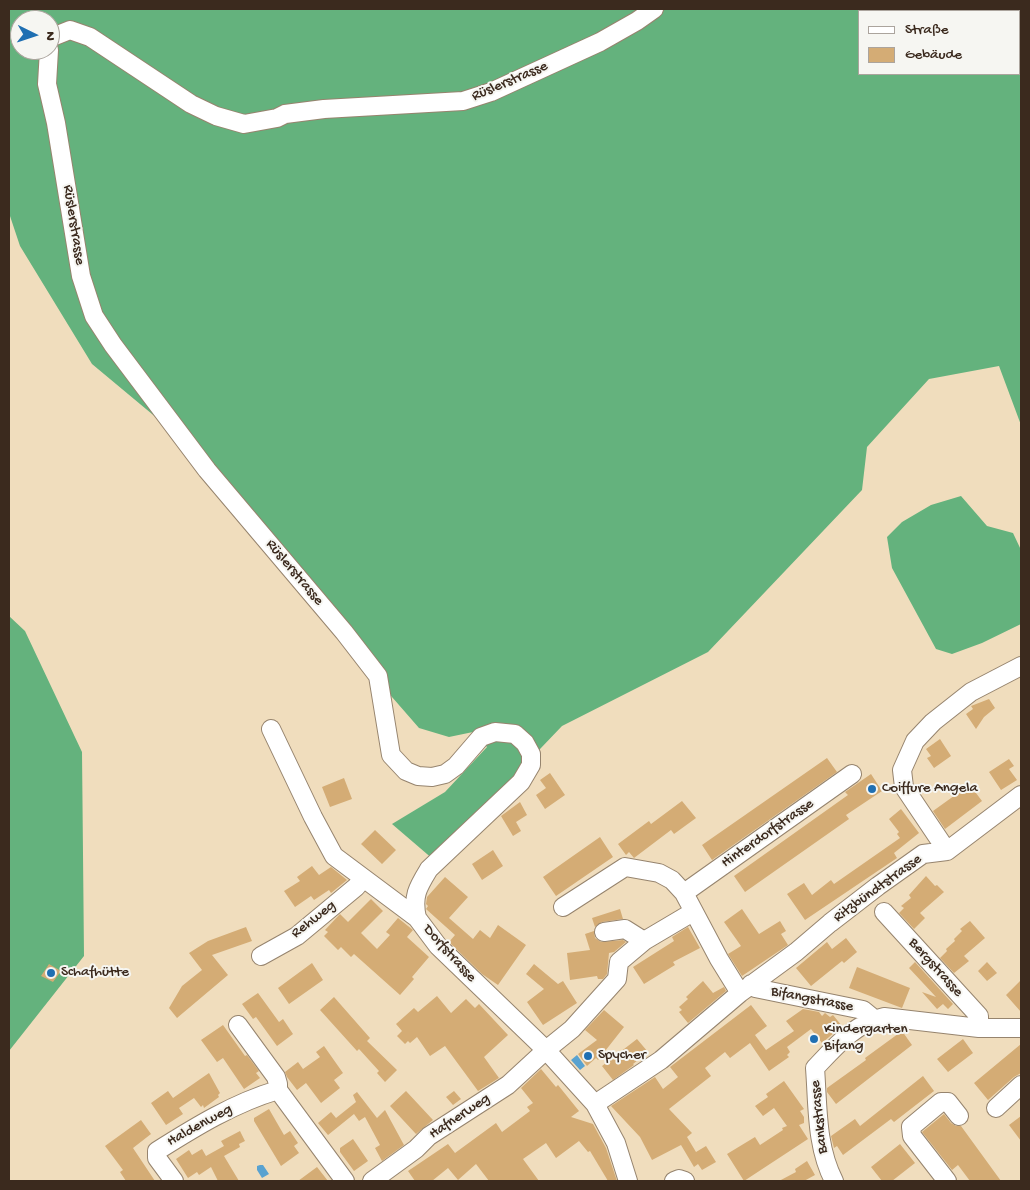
<!DOCTYPE html>
<meta charset="utf-8">
<style>
body{margin:0}
#map{position:relative;width:1030px;height:1190px;overflow:hidden;background:#f0ddbd;font-family:"Gochi Hand",sans-serif}
canvas{display:block}
.frame{position:absolute;inset:0;border:10px solid #3b2a1e;pointer-events:none}
.legend{position:absolute;left:858px;top:10px;width:162px;height:65px;box-sizing:border-box;background:#f6f6f2;border:1px solid #aba49d;margin:0;padding:6px 9px;list-style:none;font-size:15px;color:#3b2a1e}
.legend li{display:flex;align-items:center;gap:10px;height:25px}
.legend b{width:25px;border:1px solid #aba49d}
.north{position:absolute;left:10px;top:10px;width:50px;height:50px;box-sizing:border-box;background:#f6f6f2;border:1px solid #aba49d;border-radius:50%;rotate:94deg;font-size:14px;font-weight:700;line-height:20px;text-align:center;color:#3b2a1e}
.north::after{content:'';display:block;margin:auto;width:18px;height:22px;background:#1f6fb2;clip-path:polygon(50% 0,100% 100%,50% 72%,0 100%)}
</style>
<div id="map">
<canvas width="1030" height="1190"></canvas>
<div class="frame"></div>
<ul class="legend">
<li><b style="height:6px;background:#fff"></b>Straße</li>
<li><b style="height:14px;background:#d4ac75"></b>Gebäude</li>
</ul>
<div class="north">N</div>
</div>
<script>
const ctx = document.querySelector('canvas').getContext('2d');
ctx.lineJoin = 'round';
function fillPath(path, color) { ctx.fillStyle = color; ctx.fill(path, 'evenodd'); }
function strokePath(path, color, width, dash) { ctx.strokeStyle = color; ctx.lineWidth = width; ctx.lineCap = dash ? 'butt' : 'round'; ctx.setLineDash(dash || []); ctx.stroke(path); }
function drawText(font, color, halo, rows, align = 'center') {
  ctx.font = font + ' "Gochi Hand",sans-serif'; ctx.lineWidth = 4; ctx.setLineDash([]); ctx.textBaseline = 'middle'; ctx.strokeStyle = halo; ctx.fillStyle = color; for (const [text, x, y, turn = 0] of rows) {
    ctx.save(); ctx.translate(x, y); ctx.rotate((+turn || 0) * Math.PI / 180); ctx.textAlign = isNaN(turn) ? turn : align; if (halo) ctx.strokeText(text, 0, 0); ctx.fillText(text, 0, 0); ctx.restore();
  }
}
fillPath(new Path2D(`
 M9 9H1021V425L999 366 929 379 867 447 862 490 708 652 562 726 434 860 392 824 445 792 487 747 473 732 449 737 419 728 338 635 206 459 92 364 20 246 9 213ZM859 11H1019V74H859ZM20 20H50V50H20Z
 M961 496 987 526 1013 533 1021 550V624L982 643 952 654 936 649 892 568 887 537 902 522 931 505Z
 M9 616 25 631 82 752 84 956 9 1051Z`), '#64b27d');
fillPath(new Path2D(`
 M577 1055 585 1066 580 1070 571 1060Z
 M260 1165H263L269 1174 262 1178 257 1170V1166Z`), '#59a2d0');
fillPath(new Path2D(`
 M989 699 995 708 984 717 976 729 966 714 973 709 971 706Z
 M940 739 951 756 934 768 927 758 931 756 926 749Z
 M827 758 837 772 712 860 702 845Z
 M1009 759 1014 766 1009 769 1017 780 1001 790 989 772Z
 M550 773 565 795 545 809 536 795 546 788 540 780Z
 M871 774 882 791 846 815 849 819 745 892 734 876 848 795 845 792Z
 M344 778 352 799 330 807 322 787Z
 M964 786 969 791 973 789 982 801 945 829 933 811 958 793 956 792Z
 M682 801 696 818 674 834 671 830 634 858 629 852 626 855 618 844 649 821 651 824Z
 M520 802 527 815 516 822 521 831 513 836 501 816Z
 M901 809 919 833 894 853 897 858 805 920 787 894 804 883 812 895 831 880 834 884 900 838 897 834 899 832 889 819Z
 M375 830 396 850 382 864 361 844Z
 M600 837 613 857 556 896 543 877Z
 M493 850 503 866 482 880 472 864Z
 M312 866 319 875 331 867 347 880 331 893 329 890 314 900 311 896 295 907 284 891 300 881 297 877Z
 M926 876 935 886 937 885 944 892 920 913 925 918 914 929 899 913 904 908 901 906 911 898 909 895Z
 M445 877 468 897 449 918 473 939 480 930 490 938 498 925 526 945 498 985 482 974 449 942 455 935 426 909 428 906 426 904 427 897Z
 M371 899 383 911 361 933 377 949 390 935 386 932 398 918 413 930 407 937 429 957 412 977 414 979 400 995 354 954 351 957 341 947 338 950 324 936 328 932 325 930 340 914 348 922Z
 M620 909 623 919 602 922 595 927 592 918Z
 M742 909 759 934 780 921 786 931 781 934 788 945 742 976 728 954 741 946 724 922Z
 M970 921 985 938 964 956 969 961 954 973 940 958 947 951 946 949 955 941 954 939 962 931 960 929Z
 M246 927 252 941 212 955 228 975 177 1018 169 1008 182 986 202 970 189 953 208 941Z
 M688 927 700 948 673 962 675 965 644 984 633 967 674 941 672 937Z
 M594 931 595 938 601 942 623 940 626 942 614 952 609 953 607 974 603 979H598L597 976 570 980 567 953 590 950 585 934Z
 M846 938 857 952 844 963 842 961 811 986 796 968 827 942 832 949Z
 M915 962 953 1004 948 1009 943 1004 937 1009 922 992 936 997 909 968Z
 M987 962 997 973 987 981 978 971Z
 M312 963 323 980 289 1004 278 988Z
 M49 964 61 971 53 982 41 976Z
 M534 964 558 984 563 981 577 1003 543 1025 527 1002 544 989 526 974Z
 M857 967 910 988 902 1008 849 988Z
 M1021 980V1012L1006 995Z
 M703 981 713 993 724 987 726 991 688 1023 679 1012 682 1010 679 1007 688 999 686 997Z
 M258 993 279 1022 283 1019 293 1034 277 1046 256 1017 253 1019 242 1004Z
 M437 996 451 1013 466 999 475 1008 479 1004 508 1035 484 1057 499 1078 478 1091 445 1046 430 1056 417 1037 410 1043 408 1041 405 1044 397 1036 402 1031 396 1024 414 1008 418 1012Z
 M334 997 370 1038 367 1041 397 1070 385 1082 377 1073 379 1071 359 1049 357 1051 320 1010Z
 M751 1005 767 1026 755 1035 766 1050 794 1031 786 1021 803 1009 819 1012 822 1016 825 1013 830 1017 833 1015 842 1026 822 1043 811 1029 787 1047 790 1052 787 1055 789 1057 769 1071 750 1043 730 1058 725 1052 705 1068 711 1076 669 1109 692 1133 687 1137 696 1152 706 1146 716 1162 702 1170 698 1164 694 1167 681 1145 652 1160 640 1137 611 1106 655 1077 663 1089 678 1077 670 1067Z
 M604 1010 624 1027 598 1060 596 1058 587 1066 578 1054 597 1040 585 1030Z
 M223 1025 245 1056 247 1055 259 1071 256 1073 260 1078 244 1089 223 1058 217 1062 201 1040Z
 M902 1031 912 1045 836 1104 827 1092V1088L866 1060 865 1058Z
 M637 1039 648 1052 633 1064 634 1065 613 1080 602 1066Z
 M963 1039 973 1053 948 1072 937 1059Z
 M1021 1044V1073L1014 1077 988 1100 974 1083Z
 M324 1046 343 1073 334 1080 340 1088 321 1103 306 1083 297 1090 287 1077 285 1072 298 1062 303 1069 320 1057 316 1052Z
 M541 1069 556 1087 558 1085 579 1111 571 1117 593 1124 606 1148 617 1181H608L590 1151 588 1152 579 1141 556 1158 546 1143 523 1159 539 1181H489L476 1164 458 1180 448 1168 432 1181H415L408 1171 448 1144 455 1153 496 1123 502 1132 530 1111 527 1107 533 1103 521 1088Z
 M209 1073 220 1093 218 1095 219 1097 204 1108 203 1105 201 1107 194 1098 179 1108 183 1114 166 1125 151 1103 168 1091 173 1098Z
 M923 1076 934 1091 894 1122 891 1119 843 1155 837 1146 834 1148 831 1136 855 1119 860 1126Z
 M784 1081 804 1109 800 1111 804 1117V1123L799 1125 808 1139 744 1181 727 1154 755 1137 760 1145 783 1130 782 1128 787 1126 774 1108 763 1116 755 1106 768 1097 766 1094Z
 M406 1091 433 1120 416 1134 390 1106Z
 M454 1091 461 1099 453 1105 446 1097Z
 M357 1092 377 1118 385 1110 404 1145 382 1161 375 1148 380 1145 365 1117 359 1121 354 1114 328 1135 318 1123 331 1112 336 1118 356 1102 353 1095Z
 M269 1109 284 1135 290 1131 298 1143 294 1146 299 1153 281 1166 254 1121V1118Z
 M944 1114 951 1123 956 1126H961L1001 1181H970L958 1165 952 1170 922 1132Z
 M1021 1116V1141L1009 1125Z
 M141 1120 151 1134 133 1148 155 1181H126L120 1172 123 1170 105 1146Z
 M240 1131 245 1141 239 1144 240 1147 224 1156 239 1181H218L211 1167 199 1175 197 1172 188 1178 176 1159 189 1150 192 1155 202 1149 206 1156 224 1146 221 1141Z
 M353 1139 368 1161 354 1171 340 1152V1148Z
 M900 1144 915 1163 892 1181H882L871 1167Z
 M807 1161 815 1175 804 1181H779L796 1172 795 1169Z
 M317 1167 328 1181H298Z`), '#d4ac75');
const minor = new Path2D(`
 M50 38 70 30 90 37 191 104 216 116 244 124 277 118 285 114 324 109 463 101 491 92 600 42 637 21 654 9
 M49 50 47 84 56 123 81 276 94 316 113 345 207 470 344 632 378 676 391 755 406 771 418 776 432 777 445 774 456 766 481 737 495 732 515 734 525 743 531 754V765L521 782 429 869C418 887 412 896 417 918
 M271 729 313 817 334 856 417 918 438 946 546 1050 595 1104 616 1143 628 1181
 M947 851 904 787 902 770 915 741 933 722 971 692 1021 666
 M684 893 852 774
 M563 907 625 867 659 873 672 880 684 893 719 959 740 993
 M884 912 979 1016V1028
 M604 932 625 929 644 941
 M261 956 297 936 356 887 363 879
 M751 984 755 988 863 1010 874 1019
 M238 1025 276 1077 278 1084V1090
 M595 1104 661 1060 740 993 796 952 830 923 878 886 923 854 947 851 1021 795
 M996 1108 1021 1085
 M174 1181 157 1158V1151C195 1127 234 1103 278 1090L345 1181
 M372 1181 416 1149 429 1136 508 1085 546 1050 572 1029 617 979 619 962 644 941 693 912
 M674 1181 679 1179 685 1181
 M834 1181C816 1146 818 1107 815 1068 835 1047 855 1023 884 1017L979 1028H1021
 M947 1181 912 1136 911 1127 941 1102H948L959 1116`);
strokePath(minor, '#96846e', 20);
strokePath(minor, '#fff', 18);
for (const [x, y, r, color] of [
 [872,789,5,"#1f6fb2"],
 [51,973,5,"#1f6fb2"],
 [814,1039,5,"#1f6fb2"],
 [588,1056,5,"#1f6fb2"]
]) { const dot = new Path2D(); dot.arc(x, y, r, 0, 2 * Math.PI); ctx.fillStyle = color; ctx.fill(dot); strokePath(dot, '#f6f6f2', 2); }
drawText('15px', '#3b2a1e', '#f6f6f2', [
 ["Rüslerstrasse",510,82,-23],
 ["Rüslerstrasse",73,225,81],
 ["Rüslerstrasse",294,573,50],
 ["Hinterdorfstrasse",768,834,-35],
 ["Ritzbündtstrasse",878,889,-36],
 ["Rehweg",314,920,-38],
 ["Dorfstrasse",449,954,48],
 ["Bergstrasse",935,968,48],
 ["Bifangstrasse",812,1000,11],
 ["Hafnerweg",460,1117,-34],
 ["Bankstrasse",820,1117,-96],
 ["Haldenweg",200,1126,-29]
]);
drawText('15px', '#3b2a1e', '#f6f6f2', [
 ["Coiffure Angela",882,789],
 ["Schafhütte",61,973],
 ["Kindergarten",824,1030],
 ["Bifang",824,1047],
 ["Spycher",598,1056]
], 'left');
</script>
